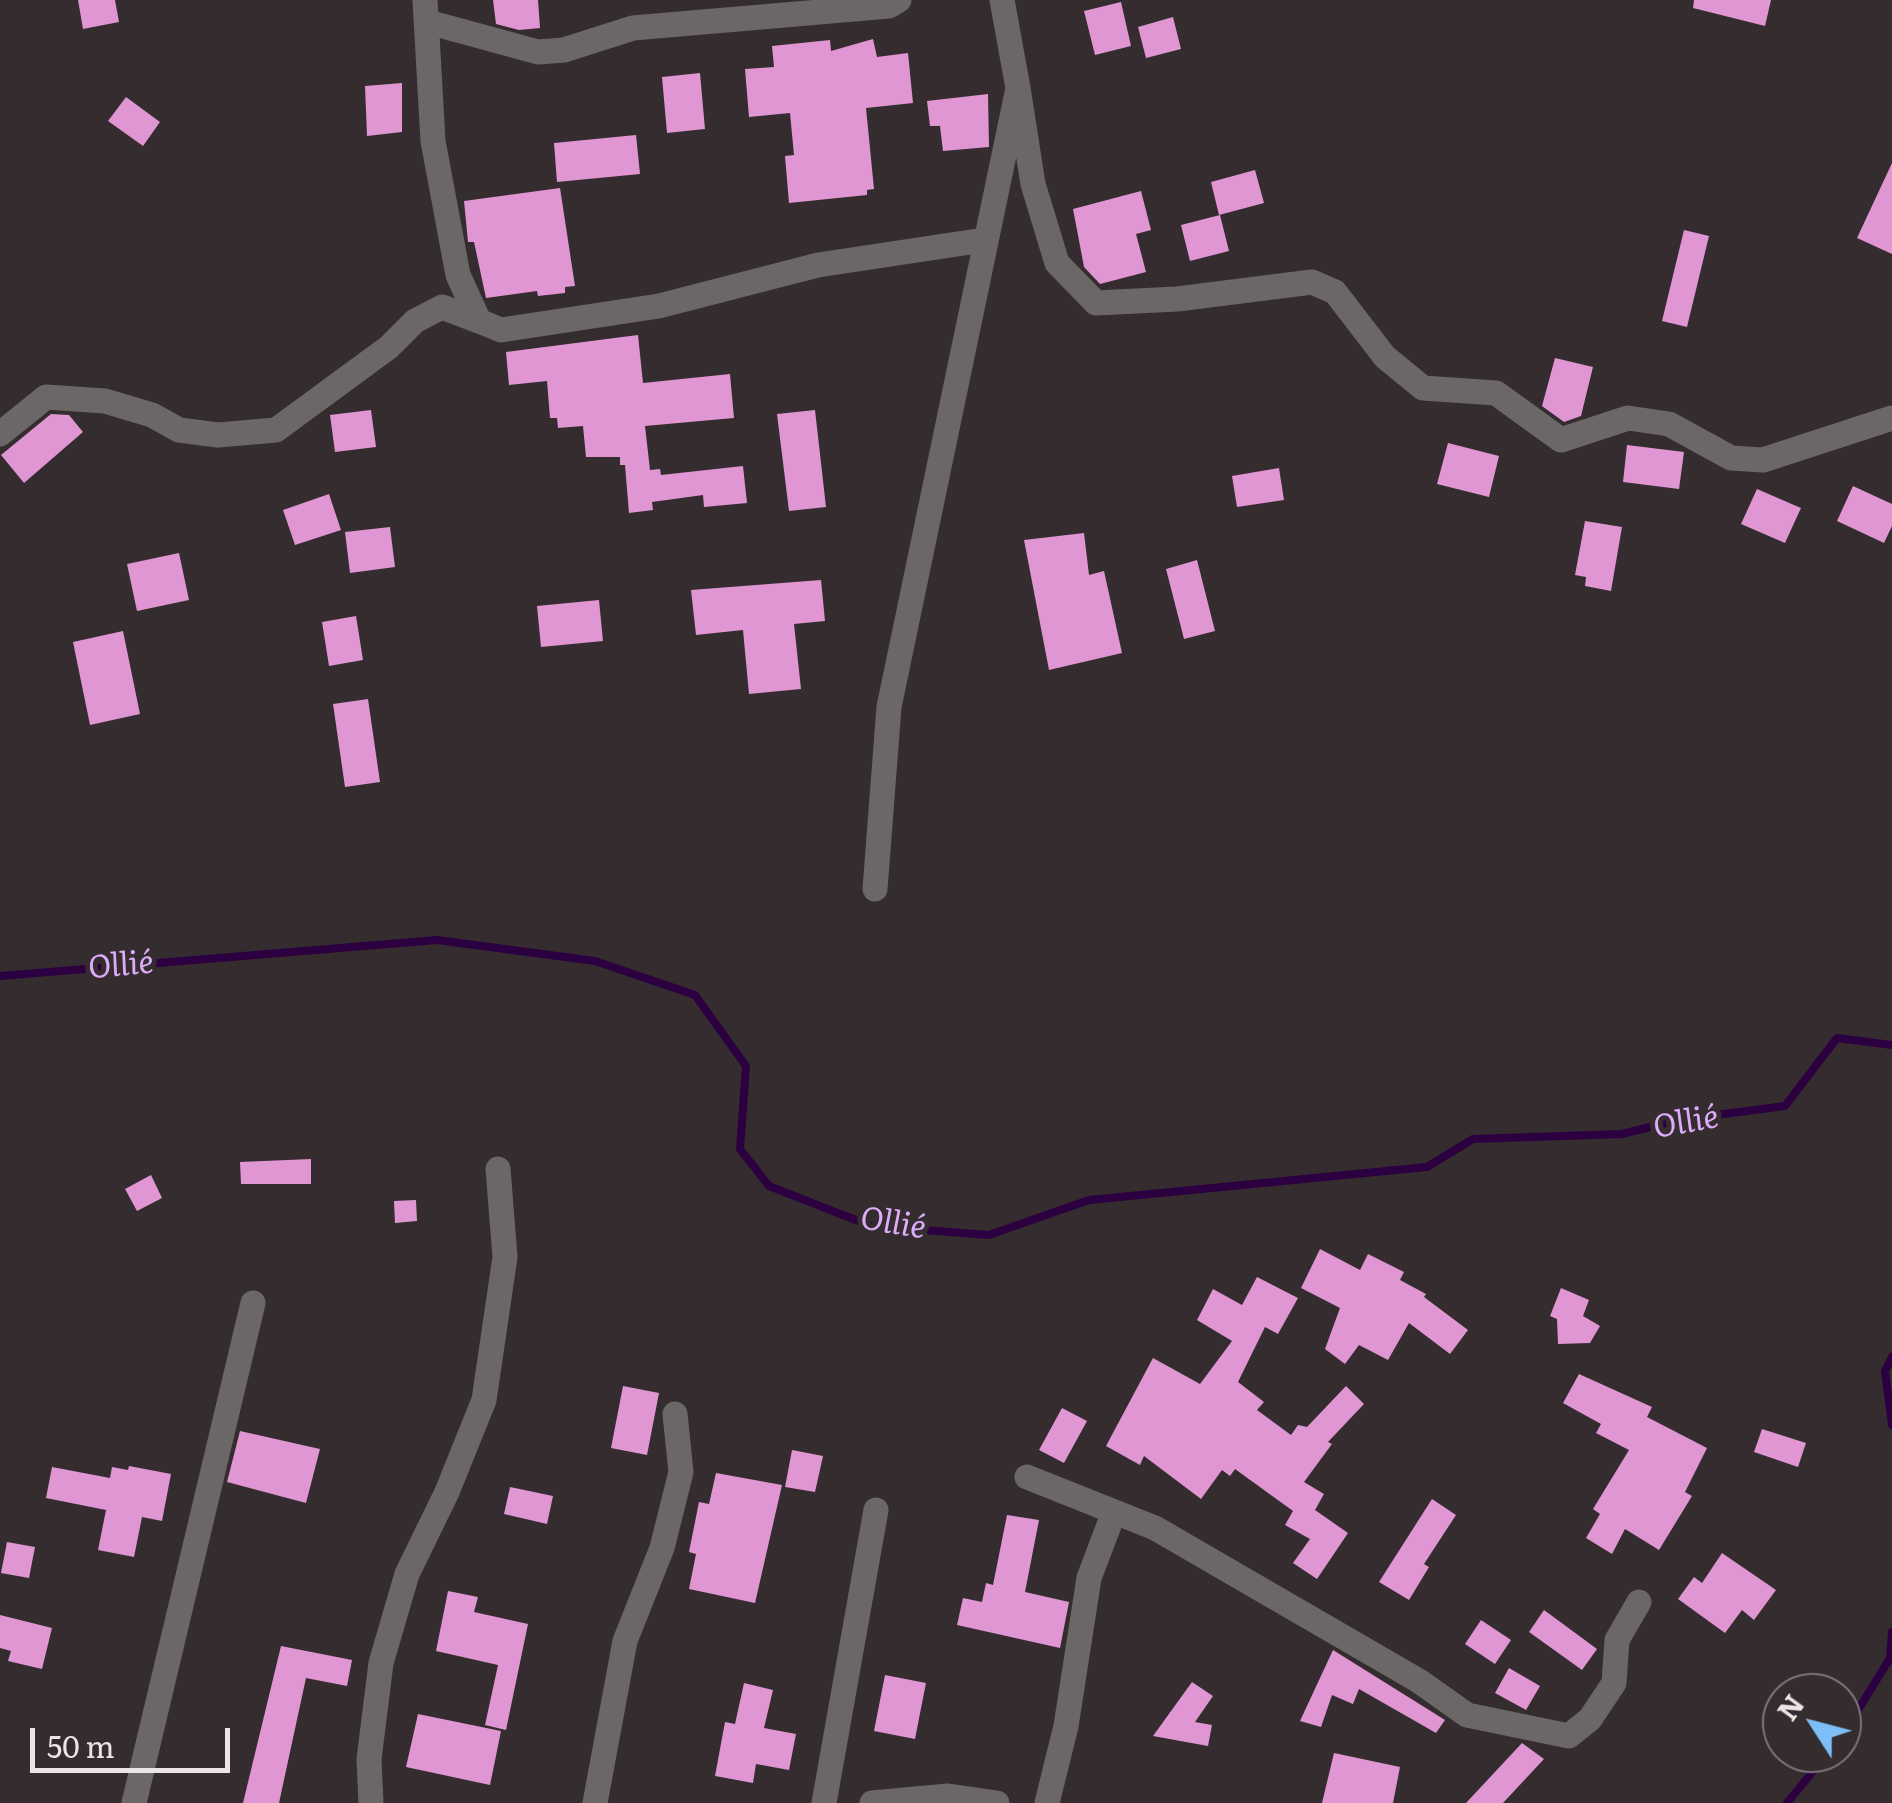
<!DOCTYPE html>
<meta charset="utf-8">
<style>
body{margin:0}
#map{position:relative;width:1892px;height:1803px;overflow:hidden;background:#352c2f;font-family:Literata,serif}
canvas{display:block}
.north{position:absolute;left:1762px;top:1673px;width:100px;height:100px;box-sizing:border-box;background:#352c2f;border:2px solid #7e7679;border-radius:50%;rotate:306deg;font-size:28px;font-weight:700;line-height:40px;text-align:center;color:#ece5e8}
.north::after{content:'';display:block;margin:auto;width:35px;height:45px;background:#7dbef9;clip-path:polygon(50% 0,100% 100%,50% 72%,0 100%)}
.scale{position:absolute;left:30px;top:1728px;width:200px;height:45px;box-sizing:border-box;border:5px solid #ece5e8;border-top:0;padding-left:12px;font-size:30px;line-height:35px;white-space:nowrap;color:#ece5e8;-webkit-text-stroke:8px #352c2f;paint-order:stroke}
</style>
<div id="map">
<canvas width="1892" height="1803"></canvas>
<div class="north">N</div>
<div class="scale">50 m</div>
</div>
<script>
const ctx = document.querySelector('canvas').getContext('2d');
ctx.lineJoin = 'round';
function strokePath(path, color, width, dash) { ctx.strokeStyle = color; ctx.lineWidth = width; ctx.lineCap = dash ? 'butt' : 'round'; ctx.setLineDash(dash || []); ctx.stroke(path); }
function fillPath(path, color) { ctx.fillStyle = color; ctx.fill(path, 'evenodd'); }
function drawText(font, color, halo, rows, align = 'center') {
  ctx.font = font + ' Literata,serif'; ctx.lineWidth = 10; ctx.setLineDash([]); ctx.textBaseline = 'middle'; ctx.strokeStyle = halo; ctx.fillStyle = color; for (const [text, x, y, turn = 0] of rows) {
    ctx.save(); ctx.translate(x, y); ctx.rotate((+turn || 0) * Math.PI / 180); ctx.textAlign = isNaN(turn) ? turn : align; if (halo) ctx.strokeText(text, 0, 0); ctx.fillText(text, 0, 0); ctx.restore();
  }
}
strokePath(new Path2D(`
 M0 976 437 940 595 961 695 995 746 1066 740 1149 769 1186 871 1226 989 1235 1089 1200 1427 1167 1473 1139 1622 1134 1678 1120 1785 1106 1837 1038 1892 1045
 M1892 1357 1885 1371 1892 1425
 M1842 1736 1890 1658 1892 1632
 M1787 1803 1828 1753`), '#2c0040', 8);
fillPath(new Path2D(`
 M78 0H115L119 22 83 29Z
 M493 0H538L540 28 519 30 496 24Z
 M1694 0H1771L1765 26 1693 8Z
 M1121 2 1131 46 1095 55 1084 11Z
 M1173 17 1181 49 1146 58 1138 27Z
 M873 39 877 57 908 53 913 103 866 108 874 189 867 190V195L789 203 785 156 794 155 790 113 749 117 745 69 774 67 772 46 830 40 831 51Z
 M700 73 705 129 667 133 662 77Z
 M402 83V132L367 136 365 86Z
 M988 94 989 147 943 151 940 126H930L927 101Z
 M126 97 160 122 143 146 108 121Z
 M636 135 640 174 557 182 554 143Z
 M1892 163V254L1857 238Z
 M1255 170 1264 203 1219 215 1211 182Z
 M560 188 575 286 565 287V293L538 296 537 291 486 298 474 242H468L464 201Z
 M1141 191 1151 230 1136 234 1146 272 1100 284 1084 267 1073 209Z
 M1220 215 1229 251 1190 261 1181 225Z
 M1684 230 1709 236 1687 327 1662 321Z
 M638 335 643 383 730 374 734 418 645 426 650 470 660 469 661 475 743 466 747 503 704 507 703 495 652 502 653 510 629 513 625 465H620V457H586L583 426 558 428 557 418H550L547 381 509 385 506 352Z
 M1555 358 1593 367 1581 416 1564 422 1542 406Z
 M371 410 376 447 335 452 330 415Z
 M815 410 826 507 789 511 777 414Z
 M51 414 69 415 83 432 24 483 1 455Z
 M1448 443 1499 456 1489 497 1437 484Z
 M1627 445 1684 452 1679 489 1623 482Z
 M1279 468 1284 500 1237 507 1232 476Z
 M1853 486 1892 504V526L1884 543 1837 521Z
 M1757 489 1801 508 1785 543 1741 524Z
 M329 494 341 530 295 545 283 510Z
 M1585 521 1622 527 1611 591 1585 586 1586 577 1575 575Z
 M390 527 395 567 350 573 345 532Z
 M1084 533 1089 575 1104 571 1122 653 1049 670 1024 540Z
 M179 553 189 600 137 611 127 564Z
 M1197 560 1215 631 1184 639 1166 569Z
 M821 580 825 621 794 624 801 689 749 694 743 630 696 635 691 590Z
 M599 600 603 641 541 647 537 606Z
 M356 616 363 660 329 666 322 622Z
 M123 631 140 714 90 725 73 642Z
 M368 699 380 782 345 787 333 704Z
 M311 1159V1184H241L240 1162Z
 M151 1175 162 1198 137 1211 125 1189Z
 M416 1200 417 1221 395 1223 394 1201Z
 M1320 1249 1360 1270 1368 1254 1404 1272 1400 1280 1426 1294 1424 1297 1468 1330 1450 1354 1409 1323 1388 1360 1359 1345 1345 1364 1325 1349 1340 1308 1301 1288Z
 M1257 1277 1298 1298 1278 1334 1265 1327 1238 1382 1264 1402 1257 1410 1291 1435 1298 1425 1307 1427 1346 1386 1364 1404 1328 1442 1332 1444 1304 1482 1324 1494 1315 1510 1348 1533 1317 1579 1293 1563 1310 1539 1285 1525 1293 1511 1235 1469 1230 1476 1222 1470 1201 1499 1144 1456 1140 1465 1106 1446 1153 1358 1200 1384 1232 1341 1197 1320 1213 1289 1242 1305Z
 M1561 1288 1589 1300 1583 1316 1600 1326 1590 1343 1558 1344 1557 1319 1550 1316Z
 M1579 1374 1652 1407 1647 1417 1707 1448 1685 1492 1692 1496 1659 1550 1625 1529 1612 1554 1586 1538 1600 1514 1593 1509 1629 1450 1596 1433 1601 1424 1563 1403Z
 M623 1386 659 1393 647 1455 611 1448Z
 M1062 1408 1087 1421 1064 1463 1039 1450Z
 M1762 1429 1806 1443 1798 1467 1754 1452Z
 M240 1431 320 1449 306 1503 227 1482Z
 M792 1450 823 1456 815 1492 785 1487Z
 M129 1466 171 1474 162 1521 142 1517 134 1557 98 1550 106 1510 46 1498 52 1467 110 1478 112 1467 128 1470Z
 M716 1473 782 1485 755 1603 689 1589 696 1554 689 1552 699 1502 709 1504Z
 M510 1487 553 1496 547 1524 504 1514Z
 M1432 1499 1456 1515 1424 1564 1429 1567 1409 1600 1379 1582Z
 M1007 1515 1039 1520 1025 1592 1069 1602 1060 1648 957 1625 963 1598 982 1602 986 1583 993 1585Z
 M7 1542 35 1547 29 1578 1 1573Z
 M1722 1553 1776 1590 1754 1620 1742 1610 1725 1633 1678 1599 1694 1577 1702 1583Z
 M448 1591 478 1597 474 1612 528 1624 506 1730 485 1725 498 1665 436 1651Z
 M1544 1610 1597 1649 1582 1670 1529 1632Z
 M0 1615 52 1628 42 1669 8 1661 11 1651 0 1648Z
 M1481 1620 1511 1640 1495 1664 1465 1644Z
 M281 1646 352 1660 347 1686 306 1678 279 1803H243Z
 M1333 1650 1445 1720 1436 1733 1359 1689 1353 1704 1332 1695 1321 1727 1300 1721Z
 M1509 1668 1540 1686 1526 1710 1495 1693Z
 M885 1675 926 1683 915 1739 874 1731Z
 M1192 1682 1213 1696 1195 1722 1212 1725 1208 1746 1153 1736Z
 M744 1683 773 1690 764 1728 796 1734 789 1770 756 1764 753 1783 715 1776 725 1722 735 1724Z
 M418 1714 501 1731 490 1785 406 1767Z
 M1522 1743 1544 1759 1503 1803H1466Z
 M1334 1753 1400 1767 1393 1803H1322Z`), '#e096d3');
strokePath(new Path2D(`
 M425 0 433 141 458 275 479 321 501 330 659 306 818 265 984 240
 M428 22 538 52 564 50 633 28 889 6 899 0
 M1018 88 1033 184 1057 263 1096 303 1177 299 1312 282 1335 292 1385 357 1423 388 1496 393 1561 440 1628 418 1669 424 1731 458 1763 460 1892 418
 M0 434 46 397 105 401 152 415 179 430 218 435 276 430 389 347 415 321 442 307 479 321
 M875 889 889 707 1018 88 1002 0
 M1027 1477 1155 1528 1419 1681 1467 1715 1569 1736 1590 1719 1614 1683 1617 1640 1639 1602
 M134 1803 253 1303
 M371 1803 369 1759 381 1663 407 1574 447 1492 484 1400 505 1257 498 1169
 M595 1803 625 1641 662 1548 681 1472 675 1414
 M824 1803 876 1510
 M872 1803 948 1796 997 1803
 M1047 1803 1066 1726 1089 1578 1114 1512`), '#6c6767', 25);
drawText('italic 32px', '#dcacfa', '#352c2f', [
 ["Ollié",121,966,-5],
 ["Ollié",1686,1123,-10],
 ["Ollié",893,1224,9]
]);
</script>
